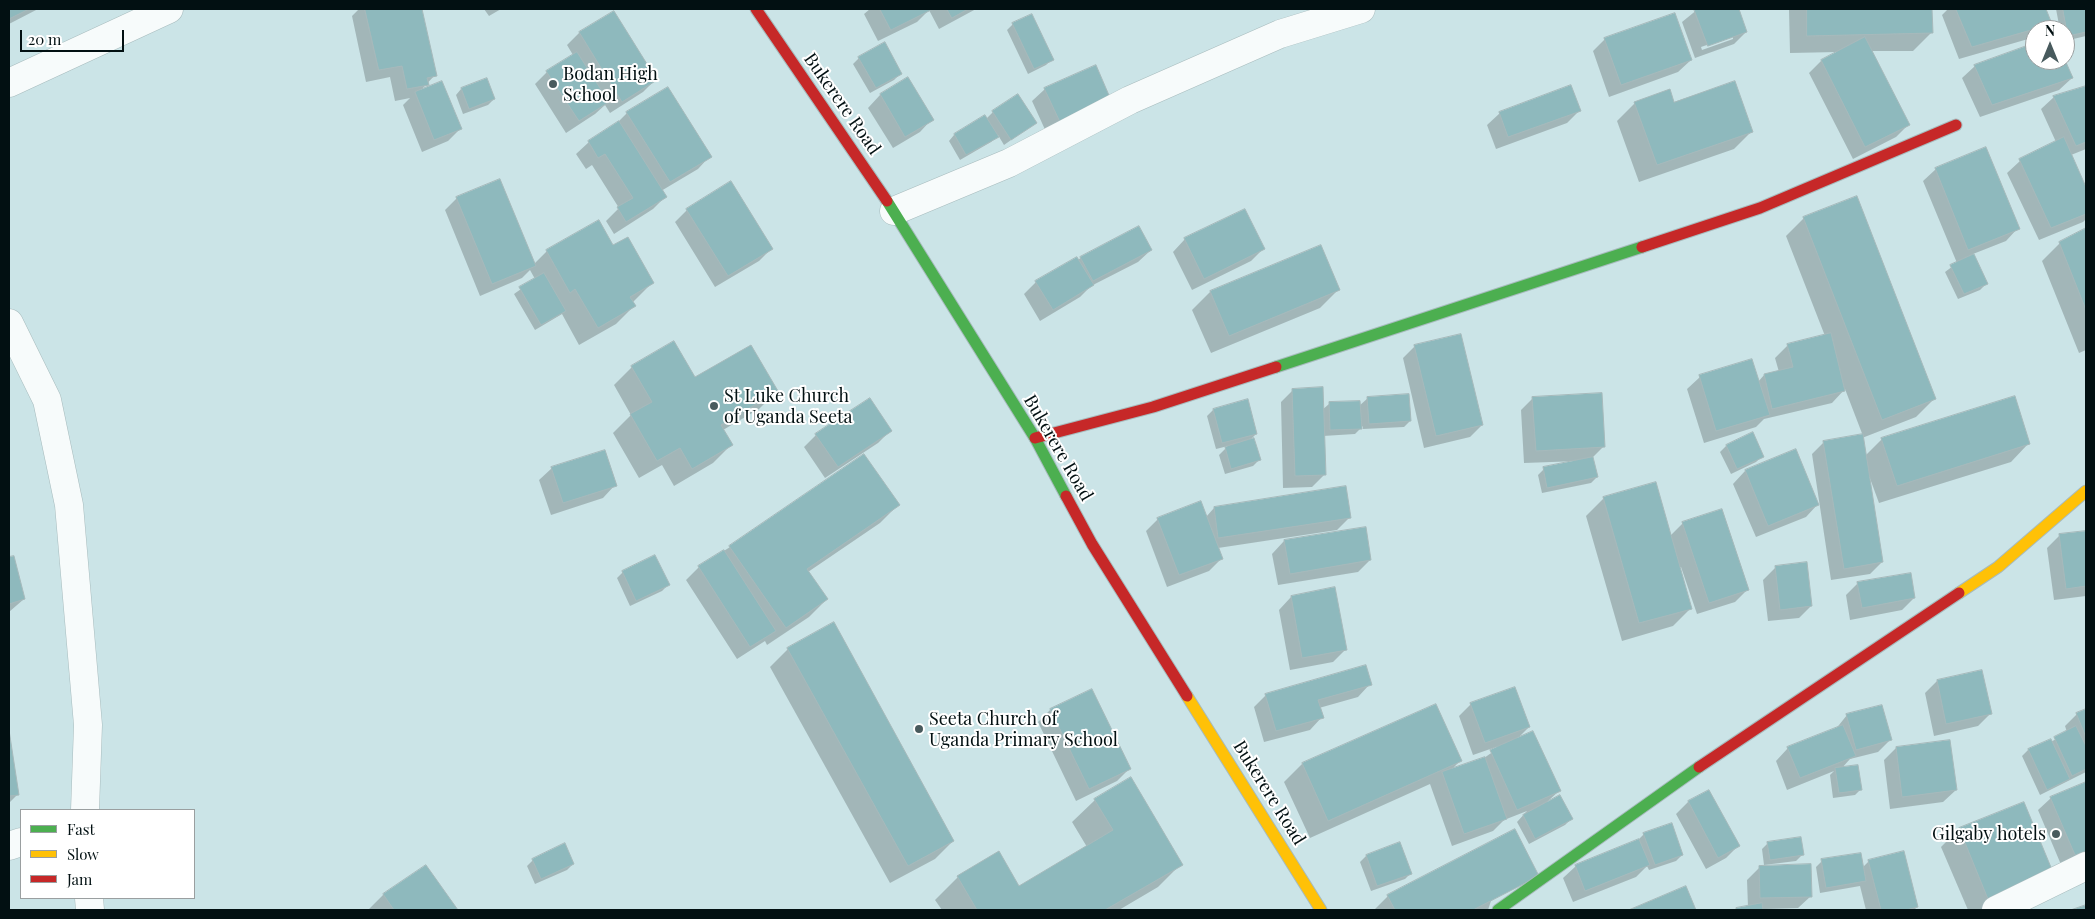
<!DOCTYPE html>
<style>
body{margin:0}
#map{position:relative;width:2095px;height:919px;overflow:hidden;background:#cbe4e7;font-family:"Playfair Display",serif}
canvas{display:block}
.frame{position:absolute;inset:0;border:10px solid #021012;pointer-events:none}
.legend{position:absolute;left:20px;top:809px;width:175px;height:90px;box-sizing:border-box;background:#fff;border:1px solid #9a9fa0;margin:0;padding:6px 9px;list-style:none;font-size:15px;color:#021012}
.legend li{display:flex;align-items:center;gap:10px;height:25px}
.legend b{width:25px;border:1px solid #9a9fa0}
.north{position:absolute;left:2025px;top:20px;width:50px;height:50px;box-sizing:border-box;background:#fff;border:1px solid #9a9fa0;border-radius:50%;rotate:0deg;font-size:14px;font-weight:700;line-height:20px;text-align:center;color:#021012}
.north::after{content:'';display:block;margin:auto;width:18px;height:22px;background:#485a5d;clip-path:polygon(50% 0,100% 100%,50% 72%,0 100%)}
.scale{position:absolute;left:20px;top:30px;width:104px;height:22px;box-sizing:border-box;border:2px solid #021012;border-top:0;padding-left:6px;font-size:15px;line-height:18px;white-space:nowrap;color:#021012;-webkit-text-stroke:4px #fff;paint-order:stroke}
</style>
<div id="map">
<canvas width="2095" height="919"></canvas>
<div class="frame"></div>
<ul class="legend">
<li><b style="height:6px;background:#4caf50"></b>Fast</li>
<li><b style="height:6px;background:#ffc107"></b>Slow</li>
<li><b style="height:6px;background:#c62828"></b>Jam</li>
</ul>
<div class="north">N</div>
<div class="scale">20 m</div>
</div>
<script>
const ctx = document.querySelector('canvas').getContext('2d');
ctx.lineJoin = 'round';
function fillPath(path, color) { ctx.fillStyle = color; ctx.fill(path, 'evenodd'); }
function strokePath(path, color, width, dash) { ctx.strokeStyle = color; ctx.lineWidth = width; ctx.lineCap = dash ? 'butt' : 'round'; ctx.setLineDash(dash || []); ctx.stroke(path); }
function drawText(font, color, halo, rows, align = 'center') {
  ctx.font = font + ' "Playfair Display",serif'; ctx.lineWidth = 4; ctx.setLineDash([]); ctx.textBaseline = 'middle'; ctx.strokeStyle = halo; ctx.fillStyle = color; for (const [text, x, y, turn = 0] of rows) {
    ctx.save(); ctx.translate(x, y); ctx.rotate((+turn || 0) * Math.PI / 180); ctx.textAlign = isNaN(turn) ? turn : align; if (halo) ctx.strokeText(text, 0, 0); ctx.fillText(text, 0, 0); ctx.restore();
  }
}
fillPath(new Path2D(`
 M9 9H38L9 24Z
 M359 9H420L435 75 421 90 460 129 448 141 422 152 403 105 410 98 395 101 390 77 366 82 352 16Z
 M484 9H501L489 16Z
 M870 9H976L939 29 929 10 917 22 878 41 864 14Z
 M1698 9H1737L1746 32 1734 44 1695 58 1682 22ZM1733 36V39L1702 50 1701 47Z
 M1789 9H1931V33L1913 51H1871L1908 125 1896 137 1853 159 1809 73 1821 61 1838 52 1790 53Z
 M1948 9H2045L2051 23 2044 30H2035V37L1959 59 1942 15Z
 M2056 9H2086V36L2065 41V30H2060Z
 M613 13 655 80 643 92 610 113 605 105 595 114 566 133 535 84 547 72 573 55 567 45 579 33Z
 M1013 24 1052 59 1046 65 1028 74 1007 30Z
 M1605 39 1691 60 1678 72 1609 97 1593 51Z
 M2035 44V60H2064L2072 78 2059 90 1980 117 1962 78 1975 66Z
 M859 58 900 74 894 80 870 93 853 64Z
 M908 79 932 119 920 132 893 148 868 108 880 95Z
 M2086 87V149L2071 155 2086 190V219L2083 222 2039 240 2007 173 2020 161 2056 142 2041 109 2054 97Z
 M461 89 494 99 488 105 463 114 456 95Z
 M667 89 710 156 698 169 661 191 665 197 653 209 614 234 606 221 619 208 592 165 586 169 576 154 589 142 614 126 627 113Z
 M1045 89 1110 100 1047 134 1032 101Z
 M1635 103 1752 131 1734 149 1639 182 1617 121Z
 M1579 111 1567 123 1496 149 1487 125 1500 113Z
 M993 112 1035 123 1004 145 998 135 991 142 960 160 949 141 954 135 986 119Z
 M1936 169 2018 228 2006 241 1973 254 1986 284 1980 290 1958 299 1945 272 1957 263 1923 181Z
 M457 198 534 264 547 251 613 247 652 283 632 303 634 306 616 324 579 345 562 314 535 330 514 294 535 279 530 270 522 278 480 296 445 210Z
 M687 210 772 248 759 261 715 287 675 222Z
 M1804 218 1934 399 1916 417 1862 438 1865 456 1882 439 2028 444 2011 462 1879 503 1868 473 1882 562 1870 574 1831 580 1812 454 1824 442 1863 436 1845 389 1832 403 1764 419 1756 427 1704 443 1687 389 1700 377 1758 382 1764 375 1779 372 1775 358 1788 345 1825 336 1786 236Z
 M2086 229V350L2079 353 2042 261 2060 243Z
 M1185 239 1263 249 1251 261 1192 290 1173 252Z
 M1320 247 1338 290 1320 308 1211 353 1192 310 1210 292Z
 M1151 250 1138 262 1091 286 1080 297 1040 321 1024 294 1036 282 1081 258Z
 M1415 346 1482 425 1470 437 1424 448 1403 358Z
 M632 367 694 378 777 391 759 409 723 430 731 445 713 463 674 486 662 465 639 478 613 433 631 415 614 385Z
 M1293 390 1322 410 1329 404 1359 406 1368 398 1410 421 1404 427 1363 429V426L1355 434 1323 436 1325 474 1312 487 1283 488 1281 402Z
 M1533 398 1604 446 1592 458 1597 477 1591 483 1542 493 1538 475 1544 469 1579 461 1524 463 1521 410Z
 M1247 401 1256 434 1249 441 1259 460 1253 466 1225 474 1219 455 1228 446 1216 449 1207 416 1213 410Z
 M890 431 878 443 825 478 804 447 816 435Z
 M1726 446 1762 456 1756 462 1731 474 1720 452Z
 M1796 451 1818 504 1806 517 1756 537 1733 484 1745 471Z
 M552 468 615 485 603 498 551 515 539 480Z
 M1604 498 1670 536 1683 523 1747 590 1735 602 1697 614 1681 567H1679L1691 608 1673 626 1622 641 1586 516Z
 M898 505 880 523 808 572 827 599 809 617 767 645 765 641 737 659 686 580 699 567 730 547Z
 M1214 508 1350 517 1337 530 1218 548 1221 559 1209 571 1167 587 1146 531 1158 519 1206 517Z
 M2086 532V596L2054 600 2047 548 2060 535Z
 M1284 541 1370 560 1358 572 1278 585 1272 554Z
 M655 557 668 585 662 591 630 606 617 578 623 572Z
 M14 558 24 599 9 612V559Z
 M1776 567 1811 606 1799 618 1768 621 1763 580Z
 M1858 583 1914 598 1902 610 1850 620 1846 595Z
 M1291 597 1346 649 1333 662 1290 670 1279 610Z
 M788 649 953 841 935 859 890 883 770 667Z
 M1937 681 1991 713 1978 726 1934 736 1925 693Z
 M1370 684 1358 697 1319 708 1322 717 1310 730 1264 742 1254 707 1266 695Z
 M1092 691 1129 769 1117 781 1076 801 1038 722 1050 710Z
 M1471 704 1529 727 1516 740 1559 791 1547 802 1571 819 1565 825 1529 844 1517 822 1527 811 1504 820 1493 831 1452 846 1430 784 1310 838 1284 782 1302 764 1435 706 1460 761 1451 770 1484 758 1497 749 1496 747 1473 755 1459 716Z
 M2086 710V772L2040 795 2022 756 2028 750 2051 742 2067 732 2065 726 2077 714Z
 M1847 715 1890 740 1878 752 1850 759 1841 769 1861 789 1855 795 1833 798 1830 775 1834 771 1787 790 1776 761 1788 748 1835 730Z
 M9 735 18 794 9 803Z
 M1896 748 1956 790 1943 802 1890 809 1884 760Z
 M2086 783V857L2062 867 2038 810 2051 798Z
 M1709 791 1738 846 1726 858 1706 869 1676 814 1688 802Z
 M1095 800 1181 864 1158 887 1119 910H942L935 900 958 877 1018 887 1087 847 1072 822Z
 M2023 803 1998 910H1968L1941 847 1959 829Z
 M1514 831 1488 910H1374L1388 896Z
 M1644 834 1682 855 1676 861 1649 870 1647 866 1636 877 1573 902 1563 878 1576 866 1638 840Z
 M1768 843 1802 855 1796 861 1764 865 1762 849Z
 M1399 844 1411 873 1405 879 1371 891 1360 862 1366 856Z
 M533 860 573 864 567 870 535 884 527 866Z
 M1822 861 1862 868 1869 861 1917 907 1914 910H1866L1860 886 1820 893 1816 867Z
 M426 866 456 910H368L383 895Z
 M1760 867 1811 896 1798 908 1735 910 1748 907 1747 880Z
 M1685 888 1695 910H1632Z`), '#0003');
const building = new Path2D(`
 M9 9H29L9 19Z
 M365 9H422L437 76 427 78 429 85 407 89 402 66 379 70Z
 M880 9H931V10L891 30Z
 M947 9H968L952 18Z
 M1694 9H1739L1747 32 1708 46Z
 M1807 9H1932L1933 33 1807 36Z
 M1956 9H2046L2052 24 1972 47Z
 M2063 9H2086V32L2068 36Z
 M614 11 657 80 622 102 579 32Z
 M1675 13 1692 60 1621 85 1604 38Z
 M1032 14 1054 60 1034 69 1012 23Z
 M1865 37 1910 125 1865 147 1821 60Z
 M885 42 902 74 876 88 858 57Z
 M2035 43V60H2065L2073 78 1992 105 1974 65Z
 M577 52 609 102 579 121 546 71Z
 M1096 65 1111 100 1060 122 1044 88Z
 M908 77 934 120 905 137 880 94Z
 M487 78 495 99 469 109 461 88Z
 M442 81 462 129 434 140 415 92Z
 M1735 81 1753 132 1657 165 1634 102 1670 89 1674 102Z
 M1571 85 1581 111 1508 137 1499 112Z
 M2086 86V142L2076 146 2053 96Z
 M668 87 712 157 670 182 626 112Z
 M1018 94 1037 123 1011 140 992 111Z
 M985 115 999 137 966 155 954 134Z
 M619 121 667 197 626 222 617 207 633 198 605 154 598 158 588 141Z
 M2064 137 2086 187V214L2051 228 2019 159Z
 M1986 147 2020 229 1968 250 1935 168Z
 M500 179 536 266 492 284 456 197Z
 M731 181 773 249 728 276 686 209Z
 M1857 196 1936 399 1882 420 1803 217Z
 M1245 209 1265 249 1204 279 1184 238Z
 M599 220 613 245 628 237 654 283 630 297 636 306 598 328 575 289 570 293 546 250Z
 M1139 226 1152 250 1093 281 1080 257Z
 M2086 228V310L2059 242Z
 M1321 245 1340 290 1229 336 1210 291Z
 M1974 254 1988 284 1964 294 1950 265Z
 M1077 257 1094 285 1053 310 1035 281Z
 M544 273 566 311 541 325 519 287Z
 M1831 333 1845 391 1772 409 1764 374 1793 367 1787 344Z
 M1461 334 1483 425 1436 436 1414 345Z
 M674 341 695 377 751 345 778 391 721 425 733 445 692 469 680 448 657 461 630 414 652 402 631 366Z
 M1752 359 1770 415 1716 431 1699 375Z
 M1323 387 1326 475 1295 476 1292 389Z
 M1602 393 1605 447 1536 451 1532 397Z
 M1409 394 1411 421 1369 424 1367 397Z
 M2015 396 2030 444 1897 486 1881 438Z
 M870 398 892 431 838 467 815 434Z
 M1248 399 1257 434 1222 443 1213 409Z
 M1360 401 1362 429 1330 430 1329 402Z
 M1753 432 1764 457 1737 469 1726 445Z
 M1863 434 1883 562 1844 569 1823 441Z
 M1254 438 1261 460 1231 469 1225 447Z
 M1796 449 1819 505 1768 526 1745 470Z
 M605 450 617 486 563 503 551 467Z
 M864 454 900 505 807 569 828 599 786 628 729 546Z
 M1593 457 1598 477 1547 488 1543 467Z
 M1656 482 1692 609 1639 623 1603 497Z
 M1346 486 1351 518 1218 538 1214 507Z
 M1201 501 1223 559 1179 575 1157 518Z
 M1722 509 1749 590 1709 603 1682 522Z
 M1366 527 1371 560 1290 574 1284 540Z
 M2086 531V586L2066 589 2059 534Z
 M724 550 776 631 750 647 698 566Z
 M655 555 670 585 636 601 622 571Z
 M14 556 25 599 9 604V557Z
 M1807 562 1812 606 1780 610 1775 566Z
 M1911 573 1915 598 1862 608 1857 582Z
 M1335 587 1347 650 1302 658 1291 596Z
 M834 622 954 841 908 866 787 648Z
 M1366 665 1372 685 1318 700 1324 718 1276 731 1265 694Z
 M1982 670 1992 714 1946 724 1937 680Z
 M1515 687 1530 727 1485 743 1470 703Z
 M1092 689 1131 769 1089 789 1050 709Z
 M1436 704 1462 761 1328 821 1302 763Z
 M1882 705 1892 740 1856 750 1846 714Z
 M2086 709V737L2076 713Z
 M1843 725 1856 756 1800 778 1787 747Z
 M2076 726 2086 746V769L2072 776 2054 737Z
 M9 730 19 795 9 796Z
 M1533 731 1561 791 1517 810 1490 750Z
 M2051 739 2070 779 2047 790 2028 749Z
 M1950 740 1957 790 1902 797 1896 747Z
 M1485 757 1507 819 1464 834 1442 772Z
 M1858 765 1862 790 1839 793 1835 768Z
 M1131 777 1183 865 1105 910H977L957 876 999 851 1019 886 1113 830 1094 799Z
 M2086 782V851L2075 855 2050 797Z
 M1709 790 1740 846 1718 858 1688 801Z
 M1560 795 1573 819 1535 839 1523 815Z
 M2024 802 2055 877 1990 904 1959 828Z
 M1672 823 1683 855 1655 865 1643 833Z
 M1515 829 1539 876 1473 910H1395L1387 895Z
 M1801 837 1804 855 1770 860 1767 842Z
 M1639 839 1650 865 1585 891 1575 865Z
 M1400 842 1412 874 1377 886 1366 855Z
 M565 843 574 864 541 879 532 859Z
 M1904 851 1918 907 1906 910H1881L1868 860Z
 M1861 853 1866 881 1826 888 1821 859Z
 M1811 864 1812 897 1760 898 1759 866Z
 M426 865 458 910H394L383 894Z
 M1686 886 1696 910H1629Z
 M1762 903 1763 910H1736V908Z
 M2086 905V910H2071Z`);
fillPath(building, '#8eb9bd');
strokePath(building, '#a6b9bb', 1);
const street = new Path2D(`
 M9 83 169 9
 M894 211 1009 163 1130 100 1280 34 1361 9
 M9 323 47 400 69 505 88 725 85 810
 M9 846 21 842
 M89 898 90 910
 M1996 910 2086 866`);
const fast = new Path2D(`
 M887 201 1035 438 1066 496
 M1276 367 1642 247
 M1498 910 1699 767`);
const slow = new Path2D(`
 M1959 593 1998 567 2086 491
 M1187 696 1321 910`);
const jam = new Path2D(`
 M756 9 887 201
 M1642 247 1760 208 1956 125
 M1035 438 1153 407 1276 367
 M1066 496 1092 544 1187 696
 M1699 767 1959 593`);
strokePath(street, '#a7bbbd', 29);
strokePath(fast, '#a7bbbd', 13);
strokePath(slow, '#a7bbbd', 13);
strokePath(jam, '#a7bbbd', 13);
strokePath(street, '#f7fbfb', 28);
strokePath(fast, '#4caf50', 11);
strokePath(slow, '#ffc107', 11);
strokePath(jam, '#c62828', 11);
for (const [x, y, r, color] of [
 [553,84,5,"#485a5d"],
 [714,406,5,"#485a5d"],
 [919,729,5,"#485a5d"],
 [2056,834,5,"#485a5d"]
]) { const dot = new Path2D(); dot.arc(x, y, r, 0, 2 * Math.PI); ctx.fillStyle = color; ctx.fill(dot); strokePath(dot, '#fff', 2); }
drawText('18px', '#021012', '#fff', [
 ["Bodan High",563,74],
 ["School",563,95],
 ["St Luke Church",724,396],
 ["of Uganda Seeta",724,417],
 ["Seeta Church of",929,719],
 ["Uganda Primary School",929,740],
 ["Gilgaby hotels",2046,834,"right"]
], 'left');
drawText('18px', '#021012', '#fff', [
 ["Bukerere Road",842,104,55],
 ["Bukerere Road",1058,448,60],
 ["Bukerere Road",1269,793,58]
]);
</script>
